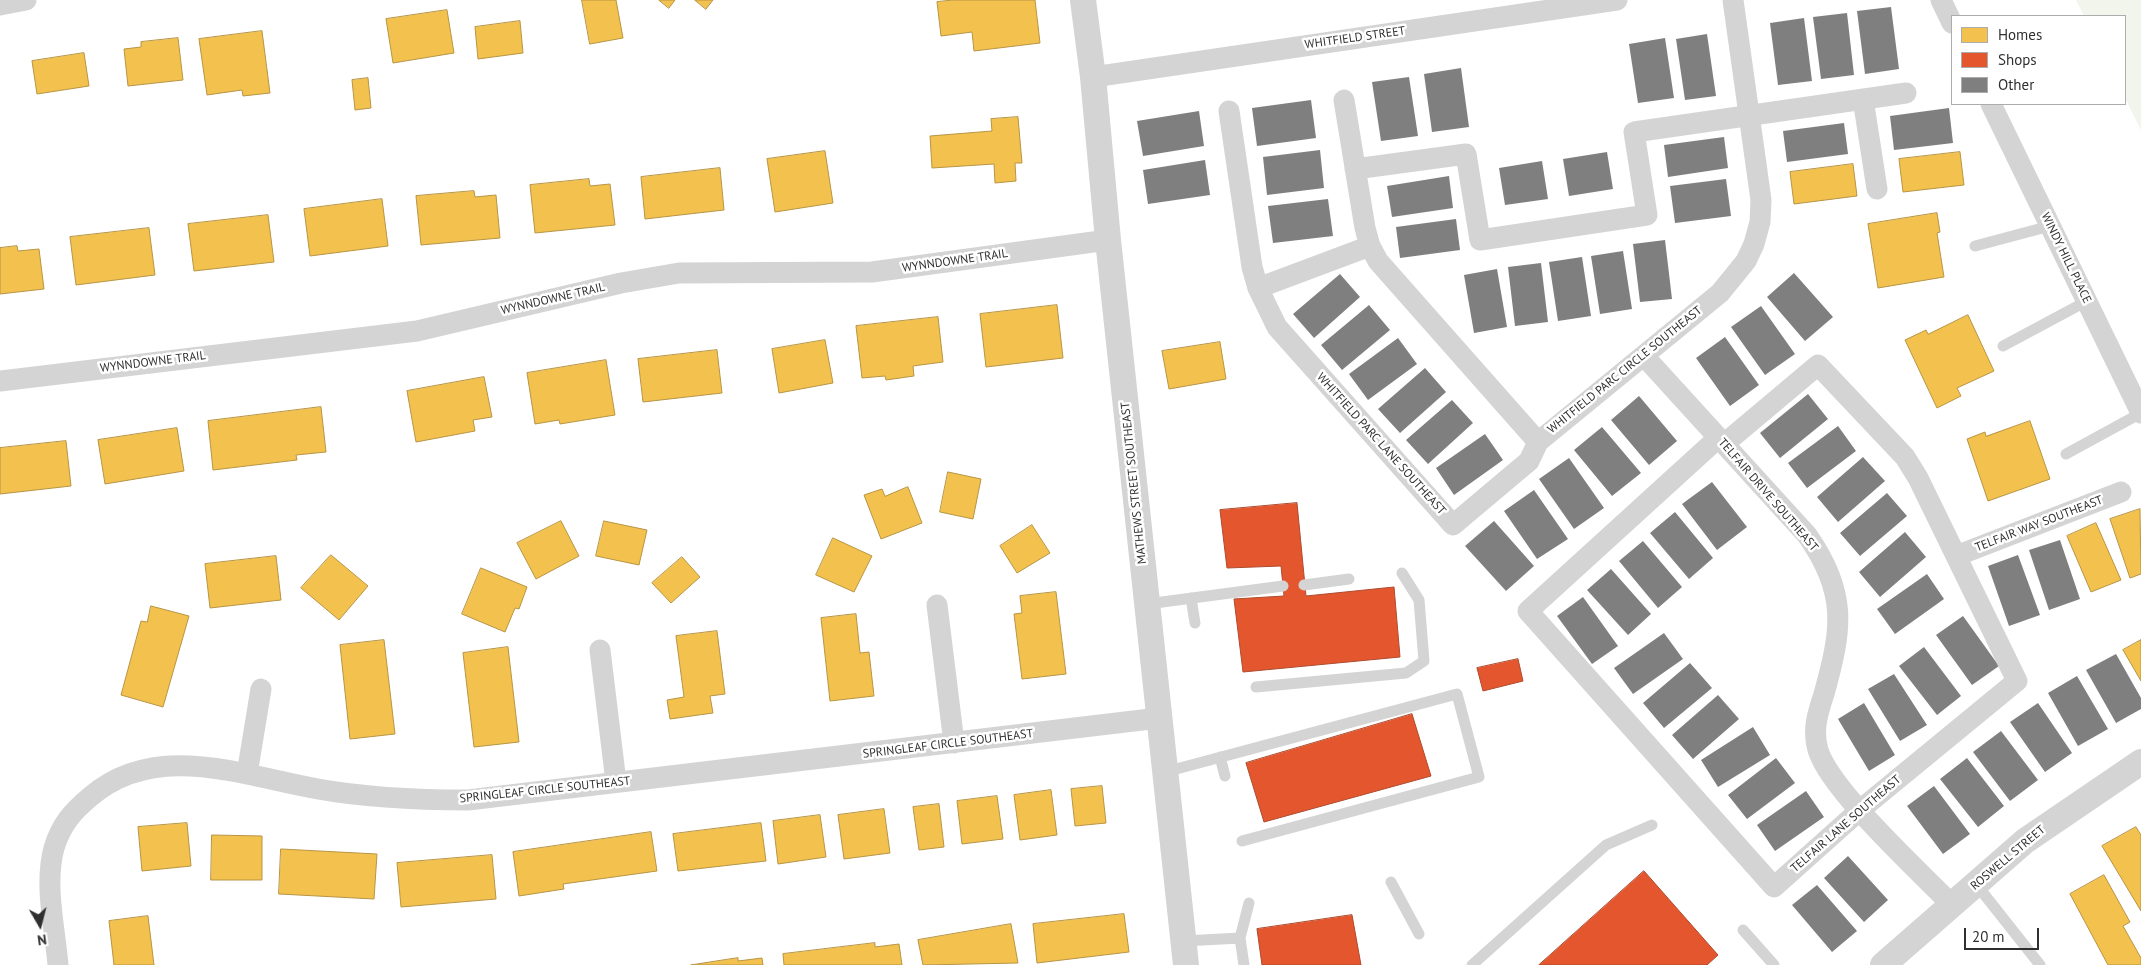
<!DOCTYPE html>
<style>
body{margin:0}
#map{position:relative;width:2141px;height:965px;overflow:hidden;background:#fff;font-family:"PT Sans",sans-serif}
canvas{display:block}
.legend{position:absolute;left:1951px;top:15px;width:175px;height:90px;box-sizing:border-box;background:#fff;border:1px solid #acacac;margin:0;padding:6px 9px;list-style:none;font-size:15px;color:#2f2f2f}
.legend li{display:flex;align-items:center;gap:10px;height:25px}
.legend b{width:25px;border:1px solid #acacac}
.north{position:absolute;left:15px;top:900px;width:50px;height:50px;-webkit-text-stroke:4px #fff;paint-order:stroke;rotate:172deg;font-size:14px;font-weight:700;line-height:20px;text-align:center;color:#2f2f2f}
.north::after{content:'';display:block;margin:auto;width:18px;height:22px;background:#2f2f2f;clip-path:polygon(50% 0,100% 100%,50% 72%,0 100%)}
.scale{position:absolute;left:1964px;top:928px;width:75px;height:22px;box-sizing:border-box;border:2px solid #2f2f2f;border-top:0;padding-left:6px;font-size:15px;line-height:18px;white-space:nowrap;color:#2f2f2f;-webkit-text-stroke:4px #fff;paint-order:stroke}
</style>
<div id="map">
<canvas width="2141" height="965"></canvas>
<ul class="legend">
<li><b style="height:14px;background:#f2c14e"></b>Homes</li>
<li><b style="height:14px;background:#e4572e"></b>Shops</li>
<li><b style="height:14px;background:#7f7f7f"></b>Other</li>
</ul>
<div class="north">N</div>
<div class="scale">20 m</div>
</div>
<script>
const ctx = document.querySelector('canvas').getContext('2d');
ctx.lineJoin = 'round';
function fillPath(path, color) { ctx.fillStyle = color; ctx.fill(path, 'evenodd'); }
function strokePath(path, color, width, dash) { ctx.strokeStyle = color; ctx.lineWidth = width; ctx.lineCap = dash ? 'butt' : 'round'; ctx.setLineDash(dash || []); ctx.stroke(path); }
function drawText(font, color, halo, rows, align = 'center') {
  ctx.font = font + ' "PT Sans",sans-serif'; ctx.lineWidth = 5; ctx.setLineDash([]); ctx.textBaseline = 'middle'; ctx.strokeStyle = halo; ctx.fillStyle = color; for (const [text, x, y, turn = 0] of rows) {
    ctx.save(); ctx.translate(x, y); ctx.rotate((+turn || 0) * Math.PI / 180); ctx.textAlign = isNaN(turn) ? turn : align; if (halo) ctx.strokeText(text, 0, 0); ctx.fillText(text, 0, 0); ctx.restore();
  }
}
fillPath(new Path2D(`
 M2076 0H2141V130L2125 98V16H2084Z`), '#f1f5ec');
const homes = new Path2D(`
 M582 0H616L623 38 590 44Z
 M659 0H675L669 8Z
 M695 0H713L706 9Z
 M953 0H1035L1040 43 974 51 972 32 941 36 937 2Z
 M447 10 454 53 393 63 386 19Z
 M520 21 523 53 478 59 475 27Z
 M262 31 270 93 243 96 242 90 207 95 199 39Z
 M178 38 183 80 128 86 124 49 141 47V42Z
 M84 53 89 86 37 94 32 61Z
 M368 78 371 108 355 110 352 80Z
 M1018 117 1022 163H1015L1016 181 995 183 994 164 932 168 930 136 992 131 991 119Z
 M825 151 833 203 775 212 767 159Z
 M1960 152 1964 185 1903 192 1899 159Z
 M1853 164 1857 196 1794 204 1790 172Z
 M720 168 724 210 645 219 641 177Z
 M589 179 590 186 610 184 615 225 535 233 530 185Z
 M474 191 475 197 496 195 500 238 421 245 416 196Z
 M382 199 388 246 310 256 304 209Z
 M1937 213 1940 232 1937 233 1944 277 1878 288 1868 224Z
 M268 215 274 262 194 271 188 224Z
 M149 228 155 275 76 285 70 237Z
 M17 246 18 251 39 249 44 289 0 294V248Z
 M1057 305 1063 358 986 367 980 314Z
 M1968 315 1994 371 1957 388 1961 396 1937 408 1905 340 1926 330 1928 334Z
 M938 317 943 362 913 366 914 376 886 380 885 376 862 378 856 326Z
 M825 340 833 383 779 393 772 349Z
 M1220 342 1226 379 1169 389 1162 351Z
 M717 350 722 393 643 402 638 359Z
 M606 360 615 415 560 424 559 420 535 424 527 373Z
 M484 377 492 417 473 420 475 431 416 442 407 391Z
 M321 407 326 452 296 455 297 460 213 470 208 421Z
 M2030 421 2050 479 1988 501 1967 439 1985 432 1986 436Z
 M177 428 184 471 105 484 98 440Z
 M66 441 71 486 0 494V448Z
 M948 472 981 479 973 519 940 512Z
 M908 487 922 523 881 539 864 495 882 489 885 496Z
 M2140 509 2141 574 2130 578 2110 519Z
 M561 521 579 556 536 579 517 543Z
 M604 521 647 530 639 565 596 556Z
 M2096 523 2121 580 2091 592 2067 536Z
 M1032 525 1050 553 1017 573 1000 546Z
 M833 538 872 556 854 592 816 575Z
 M331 555 368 586 339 620 301 588Z
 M276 556 281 600 210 608 205 564Z
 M682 557 700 577 671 603 652 583Z
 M481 568 527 587 519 609 515 608 505 632 462 614Z
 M1056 592 1066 674 1022 679 1014 614 1022 613 1020 596Z
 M151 606 189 616 163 707 121 695 141 621 147 622Z
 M856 614 860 653 869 652 874 696 830 701 821 618Z
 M717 631 725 694 710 696 713 713 670 719 667 700 684 697 676 636Z
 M384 640 395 734 350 739 340 645Z
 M2141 640V681L2123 650Z
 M508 647 519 742 474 747 463 653Z
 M1102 786 1106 823 1075 826 1071 789Z
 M1051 790 1057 835 1020 840 1014 795Z
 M997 796 1003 839 962 844 957 801Z
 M939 804 944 847 919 850 913 807Z
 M884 809 890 853 844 859 838 815Z
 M820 815 826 857 778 864 773 821Z
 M187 823 191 866 142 871 138 827Z
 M761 823 766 861 678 871 673 834Z
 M2136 827 2141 835V911L2102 846Z
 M651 832 657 871 563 884 564 889 519 896 513 852Z
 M212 835 262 836V880H211Z
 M281 849 377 854 374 899 279 894Z
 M492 855 496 899 401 907 397 863Z
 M2104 875 2130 922 2123 926 2141 958V965H2108L2070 894Z
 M1124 914 1129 952 1037 963 1033 924Z
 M148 916 154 965H114L109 921Z
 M1011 924 1018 963 923 965 918 940Z
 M875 943V947L899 944 902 965H784L783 954Z
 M738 958V961L762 958 763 965H691Z`);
fillPath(homes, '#f2c14e');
strokePath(homes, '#b89545', 1);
const shops = new Path2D(`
 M1297 503 1306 596 1394 587 1400 657 1243 672 1234 599 1284 596 1281 566 1227 568 1220 510Z
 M1518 659 1523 681 1483 691 1477 668Z
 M1412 714 1431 776 1264 822 1246 763Z
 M1644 871 1718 955 1707 965H1539Z
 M1352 915 1361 965H1262L1257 929Z`);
fillPath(shops, '#e4572e');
strokePath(shops, '#ae4b2e', 1);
fillPath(new Path2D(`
 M1891 7 1899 69 1865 74 1857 11Z
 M1847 13 1854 75 1821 79 1813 17Z
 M1804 18 1812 81 1778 85 1770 23Z
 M1707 34 1716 96 1685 100 1676 39Z
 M1665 38 1674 98 1638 103 1629 44Z
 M1461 68 1469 127 1432 132 1424 74Z
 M1409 77 1418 136 1381 141 1372 82Z
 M1311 100 1316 138 1257 146 1252 108Z
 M1949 108 1953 143 1894 150 1890 116Z
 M1199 111 1204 146 1143 156 1137 121Z
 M1844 123 1848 154 1787 162 1783 131Z
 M1724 137 1728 168 1668 177 1664 145Z
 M1320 150 1324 188 1267 195 1263 157Z
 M1607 152 1613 189 1569 196 1563 159Z
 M1205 160 1210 195 1148 204 1143 170Z
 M1542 161 1548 199 1505 205 1499 168Z
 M1449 176 1453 208 1392 217 1387 186Z
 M1726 179 1731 216 1675 223 1670 186Z
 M1328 199 1333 236 1273 243 1268 206Z
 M1456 219 1460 250 1400 258 1396 227Z
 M1665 240 1672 299 1640 302 1633 244Z
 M1623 251 1632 309 1600 314 1591 256Z
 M1582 257 1591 316 1558 321 1549 262Z
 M1541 263 1548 322 1515 326 1508 267Z
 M1497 269 1507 327 1474 333 1464 275Z
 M1794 273 1833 317 1805 341 1767 297Z
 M1340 274 1360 297 1314 338 1293 314Z
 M1369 305 1390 330 1342 370 1321 345Z
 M1761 306 1795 354 1765 375 1731 327Z
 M1725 337 1759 385 1730 406 1696 358Z
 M1398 338 1417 364 1368 400 1349 374Z
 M1425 368 1446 392 1400 433 1378 409Z
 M1808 394 1828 419 1780 458 1760 433Z
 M1639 396 1677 441 1649 465 1611 420Z
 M1452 400 1473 423 1428 464 1406 440Z
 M1838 426 1856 451 1807 488 1788 463Z
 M1602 427 1641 473 1612 496 1574 450Z
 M1485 434 1503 460 1454 495 1436 468Z
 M1863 457 1885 481 1838 522 1817 497Z
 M1569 458 1604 508 1574 529 1539 479Z
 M1712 482 1747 527 1717 550 1682 504Z
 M1534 490 1568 539 1537 559 1504 511Z
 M1887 493 1907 516 1860 556 1840 533Z
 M1675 512 1713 558 1689 579 1650 533Z
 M1494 521 1534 566 1506 591 1465 546Z
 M1905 532 1926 557 1880 597 1859 572Z
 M2060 540 2080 599 2049 610 2029 550Z
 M1643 541 1682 587 1658 608 1619 561Z
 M2018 555 2040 615 2009 626 1988 566Z
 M1611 569 1651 614 1628 635 1587 590Z
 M1927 574 1944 599 1895 634 1877 609Z
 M1583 597 1618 646 1592 664 1557 616Z
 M1963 616 1999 666 1972 685 1936 635Z
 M1664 633 1683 659 1633 694 1614 668Z
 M1924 647 1961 696 1937 715 1899 666Z
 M2116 654 2141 698V709L2116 723 2086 670Z
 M1690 663 1712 688 1664 728 1643 703Z
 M1894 674 1927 725 1900 741 1868 689Z
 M2077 676 2108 729 2078 746 2048 693Z
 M1718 695 1739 719 1693 759 1672 735Z
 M1864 703 1895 755 1869 771 1838 719Z
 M2038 703 2072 753 2045 772 2010 722Z
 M1753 727 1770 755 1718 787 1701 760Z
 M2001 731 2038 780 2010 801 1973 752Z
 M1776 758 1795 783 1747 819 1728 795Z
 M1967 758 2004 806 1978 827 1940 779Z
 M1934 786 1970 834 1943 854 1907 806Z
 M1806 791 1824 817 1775 851 1757 825Z
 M1848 856 1888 900 1864 922 1824 878Z
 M1817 885 1857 931 1832 952 1792 905Z`), '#7f7f7f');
strokePath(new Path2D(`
 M1975 246 2050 226
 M2003 346 2087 301
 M2066 454 2141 413
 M1304 585 1349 579
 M1191 598 1195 623
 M1147 604 1283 586
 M1256 687 1406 673 1424 661 1419 600 1402 573
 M1220 757 1225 776
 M1165 772 1457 694 1479 777 1242 841
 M1391 882 1419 934
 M1976 884 2040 965
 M1743 930 1774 965
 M1184 941 1240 938
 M1244 965 1240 938 1249 903
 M1472 965 1606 845 1652 825`), '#d4d4d4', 11);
strokePath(new Path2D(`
 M1941 0 1952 23
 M0 5 26 0
 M1093 77 1617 0
 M1863 99 1877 189
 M1344 100 1365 228 1370 246 1378 261 1538 442 1720 293 1746 261 1754 244 1760 222 1761 200 1733 0
 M1991 104 2141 413
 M1229 111 1252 267 1258 288 1277 327 1453 525 1529 461 1538 442
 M1355 169 1466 154 1480 240 1647 215 1634 132 1906 93
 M1258 288 1370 246
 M1644 356 1807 535C1848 593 1842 629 1824 694 1818 712 1812 730 1818 750 1830 790 1920 872 1952 905
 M0 381 417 331 621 283 679 273 872 272 1108 240
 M1718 438 1528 611 1774 887 1860 810 2017 681 1918 478 1905 457 1818 365 1724 444
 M1956 556 2121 492
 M937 605 954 743
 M600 650 616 782
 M247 774 261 689
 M58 965C55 928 44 885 54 848 61 825 72 812 90 797 156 740 243 776 318 789 368 798 418 800 468 800L1159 718`), '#d4d4d4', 21);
strokePath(new Path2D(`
 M1083 0 1093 77 1108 240 1186 965
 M1883 965 2025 841 2141 762`), '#d4d4d4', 26);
drawText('12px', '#2f2f2f', '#fff', [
 ["WHITFIELD STREET",1355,38,-8],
 ["WINDY HILL PLACE",2066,258,64],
 ["WYNNDOWNE TRAIL",955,261,-8],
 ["WYNNDOWNE TRAIL",553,299,-13],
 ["WYNNDOWNE TRAIL",153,362,-7],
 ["WHITFIELD PARC CIRCLE SOUTHEAST",1625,370,-39],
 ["WHITFIELD PARC LANE SOUTHEAST",1381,444,48],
 ["MATHEWS STREET SOUTHEAST",1134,483,-96],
 ["TELFAIR DRIVE SOUTHEAST",1768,495,49],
 ["TELFAIR WAY SOUTHEAST",2039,524,-21],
 ["SPRINGLEAF CIRCLE SOUTHEAST",948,744,-7],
 ["SPRINGLEAF CIRCLE SOUTHEAST",545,790,-6],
 ["TELFAIR LANE SOUTHEAST",1846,824,-41],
 ["ROSWELL STREET",2008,858,-40]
]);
</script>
